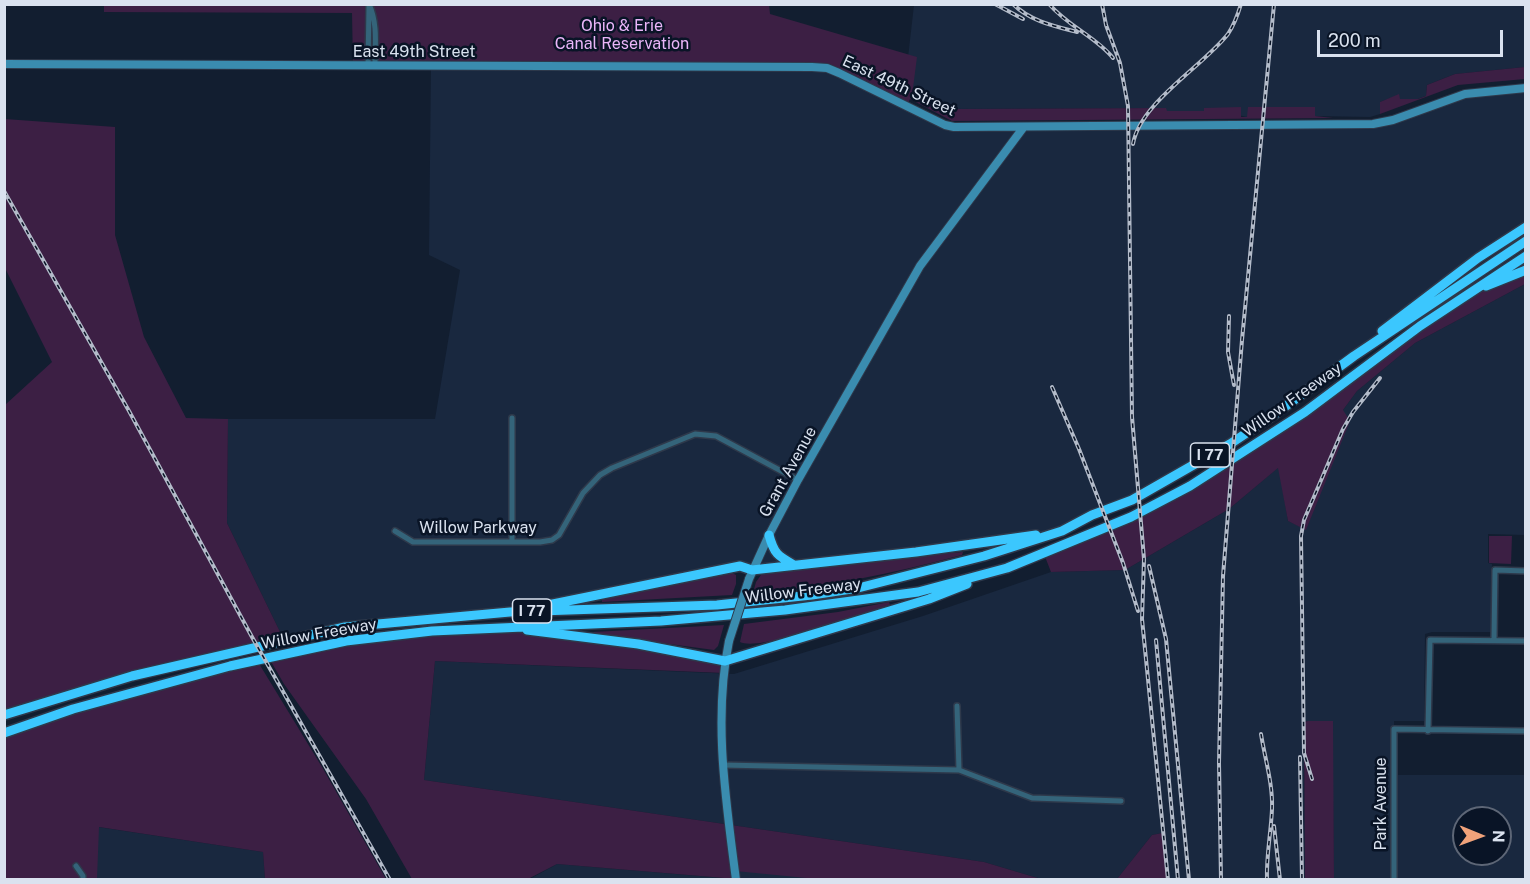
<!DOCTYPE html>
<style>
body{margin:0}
#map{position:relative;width:1530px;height:884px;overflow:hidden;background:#121e30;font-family:"Public Sans",sans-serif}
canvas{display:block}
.frame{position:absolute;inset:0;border:6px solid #dae2ef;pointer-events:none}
.north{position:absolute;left:1452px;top:806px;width:60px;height:60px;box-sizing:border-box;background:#091426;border:2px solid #5d6676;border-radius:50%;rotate:91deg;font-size:16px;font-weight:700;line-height:24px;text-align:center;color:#dae2ef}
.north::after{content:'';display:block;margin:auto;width:21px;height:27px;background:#f0a27a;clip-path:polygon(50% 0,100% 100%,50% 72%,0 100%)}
.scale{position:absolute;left:1317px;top:30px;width:186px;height:27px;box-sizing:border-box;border:3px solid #dae2ef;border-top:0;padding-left:8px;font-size:18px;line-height:21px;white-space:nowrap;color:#dae2ef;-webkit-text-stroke:4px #091426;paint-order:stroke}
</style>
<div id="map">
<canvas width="1530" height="884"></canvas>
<div class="frame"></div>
<div class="north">N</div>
<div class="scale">200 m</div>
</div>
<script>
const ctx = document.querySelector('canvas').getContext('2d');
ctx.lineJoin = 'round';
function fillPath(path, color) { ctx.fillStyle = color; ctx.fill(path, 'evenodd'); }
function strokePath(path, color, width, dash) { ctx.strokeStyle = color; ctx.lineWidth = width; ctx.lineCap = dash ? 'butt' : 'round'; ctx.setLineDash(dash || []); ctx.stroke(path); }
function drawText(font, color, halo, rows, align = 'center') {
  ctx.font = font + ' "Public Sans",sans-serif'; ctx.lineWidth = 5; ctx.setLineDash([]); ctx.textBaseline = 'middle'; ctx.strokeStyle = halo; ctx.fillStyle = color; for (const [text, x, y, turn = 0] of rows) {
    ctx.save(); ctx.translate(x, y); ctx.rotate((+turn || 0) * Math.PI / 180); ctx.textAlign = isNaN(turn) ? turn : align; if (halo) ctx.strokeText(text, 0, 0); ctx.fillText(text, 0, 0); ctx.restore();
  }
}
fillPath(new Path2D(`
 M914 5H1525V67L1455 74 1427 85 1426 96 1418 99H1399V95L1380 102V114L1370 117 1315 116 1314 107 1247 117 1204 108V111H1166V108L953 109 905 84Z
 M431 66 827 68 945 125 1373 124 1465 94 1525 86V227L1379 333 1354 356 1275 414 1132 500 1062 531 794 565 740 566 510 612 345 627 284 640 227 523 228 419H435L460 270 429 255Z
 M1525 284V535L1488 534V563L1492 564 1491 632H1432L1425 634 1424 721H1394V775H1525V879H1334L1332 721H1304L1305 879H1168L1162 833 1152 835 1117 879H1041L984 862 424 780 435 661 734 674 923 616 1051 572 1125 570 1229 509 1279 467 1288 521 1306 529 1328 473 1343 410 1357 391 1415 343ZM1464 818H1500V854H1464Z
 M98 827 263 852 265 879 96 880Z
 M733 855 968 880H528L557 864 735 879Z`), '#19283f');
fillPath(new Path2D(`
 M104 4 769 5 770 14 917 57 913 88 955 109 1166 108 1167 111H1204V108L1241 107V117H1247L1248 107H1315V116L1333 118 952 121 910 99 907 105 827 68 353 65 352 13 104 12Z
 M1525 67V79L1458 85 1380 114V102L1399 94 1400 99H1418L1426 96 1427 85 1455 74Z
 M5 119 115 127V235L144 337 186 418 228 419 227 523 284 640 232 652 5 715V405L52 362 5 268Z
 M1525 270V284L1415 343 1357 391 1343 410 1350 421 1306 530 1288 521 1278 468 1229 509 1125 570 1051 572 1044 554 1190 486 1467 294Z
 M1489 536H1512L1511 564 1489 563Z
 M963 552 962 555C893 574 824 587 753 593L756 582 763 572 868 560Z
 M732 573 736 575V584L732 595 602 602V598Z
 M889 602 890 605C864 614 760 652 740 642L744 624 838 612Z
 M724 625 718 646 714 650 595 634 593 632Z
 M501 627 725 661 724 673 435 661 424 780 984 862 1041 879 827 880 735 871 736 879 557 864 528 879H412L366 799 284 684 269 658 346 641Z
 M258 662 322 767 386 879H265L263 852 99 827 97 879H5L4 733Z
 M1308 721H1333L1334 879H1305L1304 722Z
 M1162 833 1168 879H1117L1152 835Z`), '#3c1f44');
const street = new Path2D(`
 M369 4C378 24 375 45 375 65
 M368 65 369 6
 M512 418V541
 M395 531 413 542H540L552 540 559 535 583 493 600 475 612 468 695 434 716 436 798 480
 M1494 640 1495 570 1526 571
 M957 706 959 770 1032 798 1121 801
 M1428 731 1430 640 1526 641
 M723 765 959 770
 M76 866 83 876V880
 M1394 880V729L1526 731`);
const secondary = new Path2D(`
 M4 64 812 67 827 68 839 73 945 125 954 127 1373 124 1393 120 1465 94 1526 88
 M749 579 769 535 798 480 920 266 1023 128
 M729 641C713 720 726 801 736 880`);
const highway = new Path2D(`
 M1486 286 1526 270
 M1382 331 1478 258 1526 227
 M769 535C774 554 778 556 794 565
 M538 607 740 566 752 570 916 552 1036 535
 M527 630 638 644 725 661 929 599 967 584
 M4 715 132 676 345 627 510 612 717 605 812 595 858 588 984 556 1062 531 1092 515 1132 500 1230 444 1275 414 1354 356 1526 241
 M4 733 73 709 230 666 346 641 432 631 661 621 785 610 918 592 1007 568 1131 517 1190 486 1305 412 1420 326 1526 256`);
strokePath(street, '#2e394b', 8);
strokePath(secondary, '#2e394b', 10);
strokePath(highway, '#2e394b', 12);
strokePath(street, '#34647a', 5);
strokePath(secondary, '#3a8caf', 8);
strokePath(highway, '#3bc7fe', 9);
const rail = new Path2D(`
 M995 4 1023 19
 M1013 4C1030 21 1054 26 1077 32
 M1049 4C1069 27 1096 37 1113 58
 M1102 4 1106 25 1120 63 1128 106 1132 417 1144 559 1142 619 1168 880
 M1133 144C1140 103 1202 67 1228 34 1234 25 1238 14 1241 4
 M4 191 129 411 252 637 390 880
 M1229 316 1228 352 1234 385
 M1052 387 1079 449 1123 563 1138 611
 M1149 566 1166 639 1189 880
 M1156 640 1178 880
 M1261 734C1265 759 1273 784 1272 809 1271 833 1266 856 1267 880
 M1300 757 1302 880
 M1312 779 1304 753 1301 536 1304 520 1343 429 1353 412 1380 378
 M1274 826 1280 880
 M1221 880 1219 763 1223 576 1242 340 1274 4`);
strokePath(rail, '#b3bbc9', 4);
strokePath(rail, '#091426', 1.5, [4.5]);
const secondaryBridge = new Path2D(`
 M729 641 749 579`);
strokePath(secondaryBridge, '#2e394b', 10, []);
strokePath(secondaryBridge, '#3a8caf', 8);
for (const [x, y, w] of [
 [1210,455,39],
 [532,611,39]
]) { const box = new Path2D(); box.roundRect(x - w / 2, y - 12, w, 24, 4.5); ctx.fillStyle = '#091426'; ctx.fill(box); strokePath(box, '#dae2ef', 1.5); }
drawText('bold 15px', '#dae2ef', null, [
 ["I 77",1210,455],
 ["I 77",532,611]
]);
drawText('16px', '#eab5f9', '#091426', [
 ["Ohio & Erie",622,26],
 ["Canal Reservation",622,44]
]);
drawText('16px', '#dae2ef', '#091426', [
 ["East 49th Street",414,52],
 ["East 49th Street",899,86,25],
 ["Willow Freeway",1292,400,-35],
 ["Grant Avenue",788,472,-61],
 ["Willow Parkway",478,528],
 ["Willow Freeway",803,591,-7],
 ["Willow Freeway",319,634,-10],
 ["Park Avenue",1381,804,-90]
]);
</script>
